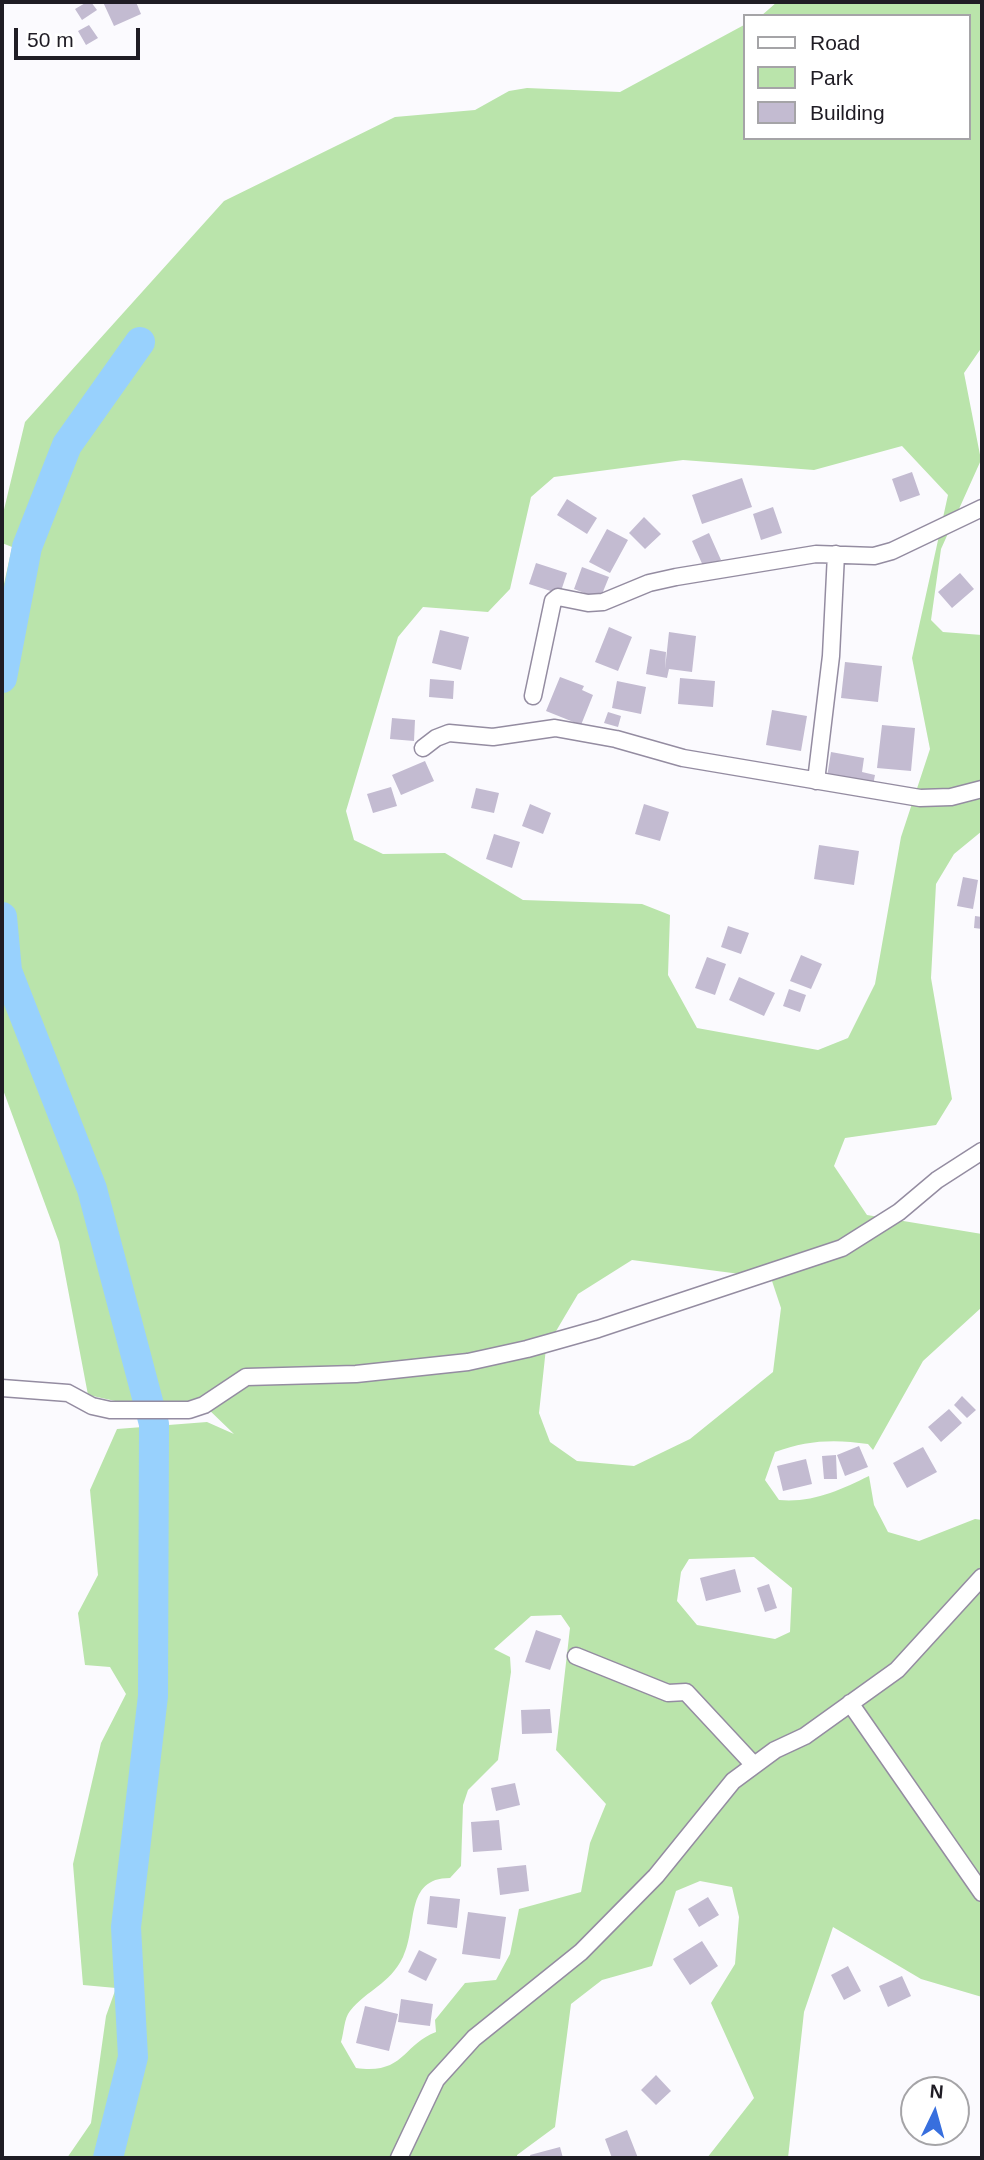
<!DOCTYPE html>
<style>
body{margin:0}
#map{position:relative;width:984px;height:2160px;overflow:hidden;background:#fbfafe;font-family:Arial,sans-serif}
canvas{display:block}
.frame{position:absolute;inset:0;border:4px solid #1f1c24;pointer-events:none}
.legend{position:absolute;left:743px;top:14px;width:228px;height:126px;box-sizing:border-box;background:#fff;border:2px solid #a5a4a7;margin:0;padding:9px 12px;list-style:none;font-size:21px;color:#1f1c24}
.legend li{display:flex;align-items:center;gap:14px;height:35px}
.legend b{width:35px;border:2px solid #a5a4a7}
.north{position:absolute;left:900px;top:2076px;width:70px;height:70px;box-sizing:border-box;background:#fff;border:2px solid #a5a4a7;border-radius:50%;rotate:5deg;font-size:19px;font-weight:700;line-height:28px;text-align:center;color:#1f1c24}
.north::after{content:'';display:block;margin:auto;width:24px;height:32px;background:#386fde;clip-path:polygon(50% 0,100% 100%,50% 72%,0 100%)}
.scale{position:absolute;left:14px;top:28px;width:126px;height:32px;box-sizing:border-box;border:4px solid #1f1c24;border-top:0;padding-left:9px;font-size:21px;line-height:24px;white-space:nowrap;color:#1f1c24;-webkit-text-stroke:5px #fff;paint-order:stroke}
</style>
<div id="map">
<canvas width="984" height="2160"></canvas>
<div class="frame"></div>
<ul class="legend">
<li><b style="height:9px;background:#fff"></b>Road</li>
<li><b style="height:19px;background:#bae4ab"></b>Park</li>
<li><b style="height:19px;background:#c3bbd1"></b>Building</li>
</ul>
<div class="north">N</div>
<div class="scale">50 m</div>
</div>
<script>
const ctx = document.querySelector('canvas').getContext('2d');
ctx.lineJoin = 'round';
function fillPath(path, color) { ctx.fillStyle = color; ctx.fill(path, 'evenodd'); }
function strokePath(path, color, width, dash) { ctx.strokeStyle = color; ctx.lineWidth = width; ctx.lineCap = dash ? 'butt' : 'round'; ctx.setLineDash(dash || []); ctx.stroke(path); }
fillPath(new Path2D(`
 M777 2H982V347L964 373 981 460 941 549 931 620 943 632 982 635V831L954 854 936 884 931 978 952 1099 936 1125 845 1138 834 1166 867 1215 982 1234V1307L923 1361 873 1450 868 1444C835 1439 807 1440 775 1452L765 1480 779 1500C813 1503 840 1490 869 1476L874 1505 888 1532 919 1541 975 1519 982 1520V1997L921 1979 833 1927 804 2012 788 2158H707L754 2098 711 2003 735 1964 739 1917 732 1887 700 1881 676 1891 652 1966 602 1980 571 2004 555 2127 517 2155V2158H67L91 2123 106 2016 116 1988 83 1985 73 1864 101 1743 126 1694 110 1667 85 1665 78 1613 98 1575 90 1490 117 1429 207 1422 234 1434 204 1405 138 1406 88 1395 59 1242 2 1087V593L12 547 2 543V518L25 422 224 201 395 117 475 110 509 91 527 88 620 92 744 25V138H968V16H761ZM902 446 948 495 912 658 930 749 901 837 875 984 848 1038 818 1050 697 1028 668 975 670 915 642 904 523 900 445 853 383 854 354 840 346 811 398 637 423 607 488 612 510 589 531 497 554 477 683 460 814 470ZM632 1260 771 1278 781 1308 773 1372 690 1439 634 1466 577 1461 550 1442 539 1413 546 1348 578 1294ZM754 1557 792 1588 790 1632 775 1639 697 1625 677 1601 681 1572 689 1559ZM561 1615 570 1628 556 1750 606 1804 590 1843 581 1892 519 1909 510 1954 496 1980 465 1983 435 2020 436 2032C402 2045 404 2075 356 2068L341 2042C344 2033 344 2018 350 2011 368 1989 389 1985 403 1957 418 1926 404 1878 450 1878L461 1866 463 1805 468 1790 498 1760 511 1672 510 1657 494 1649 531 1616Z`), '#bae4ab');
strokePath(new Path2D(`
 M2 678 27 547 67 445 140 342
 M2 917 7 971 92 1189 154 1424 153 1696 126 1927 133 2057 108 2158`), '#98d1fd', 30);
fillPath(new Path2D(`
 M87 2H91L97 10 82 20 75 9Z
 M103 2H136L141 14 114 26Z
 M89 25 98 38 86 45 78 31Z
 M912 472 920 495 900 502 892 479Z
 M742 478 752 507 702 524 692 495Z
 M567 499 597 518 587 534 557 515Z
 M773 507 782 533 761 540 753 514Z
 M644 517 661 534 645 549 629 533Z
 M607 529 628 540 610 573 589 562Z
 M709 533 721 560 704 568 692 541Z
 M536 563 567 573 560 594 529 584Z
 M582 567 609 577 600 599 574 589Z
 M960 573 974 589 952 608 938 592Z
 M609 627 632 637 618 671 595 662Z
 M440 630 469 637 461 670 432 663Z
 M669 632 696 636 692 672 669 669 667 678 646 674 650 649 666 652 665 669Z
 M845 662 882 666 878 702 841 698Z
 M560 677 584 686 582 690 593 695 581 725 546 711Z
 M680 678 715 681 713 707 678 704Z
 M430 679 454 681 453 699 429 697Z
 M617 681 646 687 641 714 612 708Z
 M772 710 807 716 801 751 766 745Z
 M608 712 621 716 618 727 604 723Z
 M392 718 415 720 414 741 390 739Z
 M882 725 915 728 911 771 877 768Z
 M831 752 864 758 862 772 875 775 873 785 827 777Z
 M425 761 434 781 401 795 392 775Z
 M391 787 397 806 373 813 367 794Z
 M476 788 499 793 494 813 471 808Z
 M530 804 551 813 543 834 522 826Z
 M644 804 669 812 660 841 635 834Z
 M494 834 520 842 512 868 486 859Z
 M819 845 859 851 854 885 814 879Z
 M963 877 978 880 973 909 957 906Z
 M975 916 982 917V929L974 928Z
 M728 926 749 933 741 954 721 947Z
 M801 955 822 964 811 989 790 981Z
 M707 957 726 964 715 995 695 988Z
 M739 977 775 993 764 1016 729 1000Z
 M789 989 806 995 800 1012 783 1006Z
 M962 1396 976 1410 967 1418 954 1405Z
 M949 1409 962 1423 941 1442 928 1427Z
 M859 1446 868 1467 845 1476 837 1455Z
 M923 1447 937 1472 907 1488 893 1463Z
 M836 1455 837 1479H824L822 1456Z
 M806 1459 812 1484 783 1491 777 1466Z
 M735 1569 741 1592 706 1601 700 1578Z
 M769 1584 777 1608 765 1612 757 1588Z
 M536 1630 561 1639 550 1670 525 1662Z
 M550 1709 552 1733 522 1734 521 1710Z
 M515 1783 520 1805 496 1811 491 1788Z
 M499 1820 502 1850 473 1852 471 1822Z
 M526 1865 529 1891 500 1895 497 1868Z
 M430 1896 460 1899 457 1928 427 1924Z
 M708 1897 719 1915 699 1927 688 1909Z
 M468 1912 506 1917 500 1959 462 1954Z
 M702 1941 718 1966 690 1985 673 1959Z
 M419 1950 437 1959 426 1981 408 1972Z
 M848 1966 861 1991 844 2000 831 1975Z
 M902 1976 911 1996 888 2007 879 1986Z
 M401 1999 433 2004 430 2026 398 2022Z
 M365 2006 398 2014 389 2051 356 2043Z
 M656 2075 671 2091 656 2105 641 2090Z
 M627 2130 638 2158H612L605 2139Z
 M560 2147 563 2158H531L530 2155Z`), '#c3bbd1');
const minor = new Path2D(`
 M533 696 553 601 558 597 588 603 603 602 649 583 676 577 816 554 874 556 892 551 982 508
 M423 748 436 738 449 733 493 737 555 728 616 739 683 758 920 798 951 797 982 789
 M816 781 831 656 836 554
 M2 1388 68 1393 92 1406 110 1410H189L204 1405 246 1377 356 1374 468 1362 527 1349 598 1329 842 1248 899 1212 937 1180 982 1151
 M576 1656 668 1693 686 1692 753 1764
 M850 1703 982 1893
 M399 2158 436 2080 474 2038 581 1952 656 1876 733 1781 775 1750 805 1736 897 1670 982 1577`);
strokePath(minor, '#948ca1', 19);
strokePath(minor, '#fff', 16);
</script>
